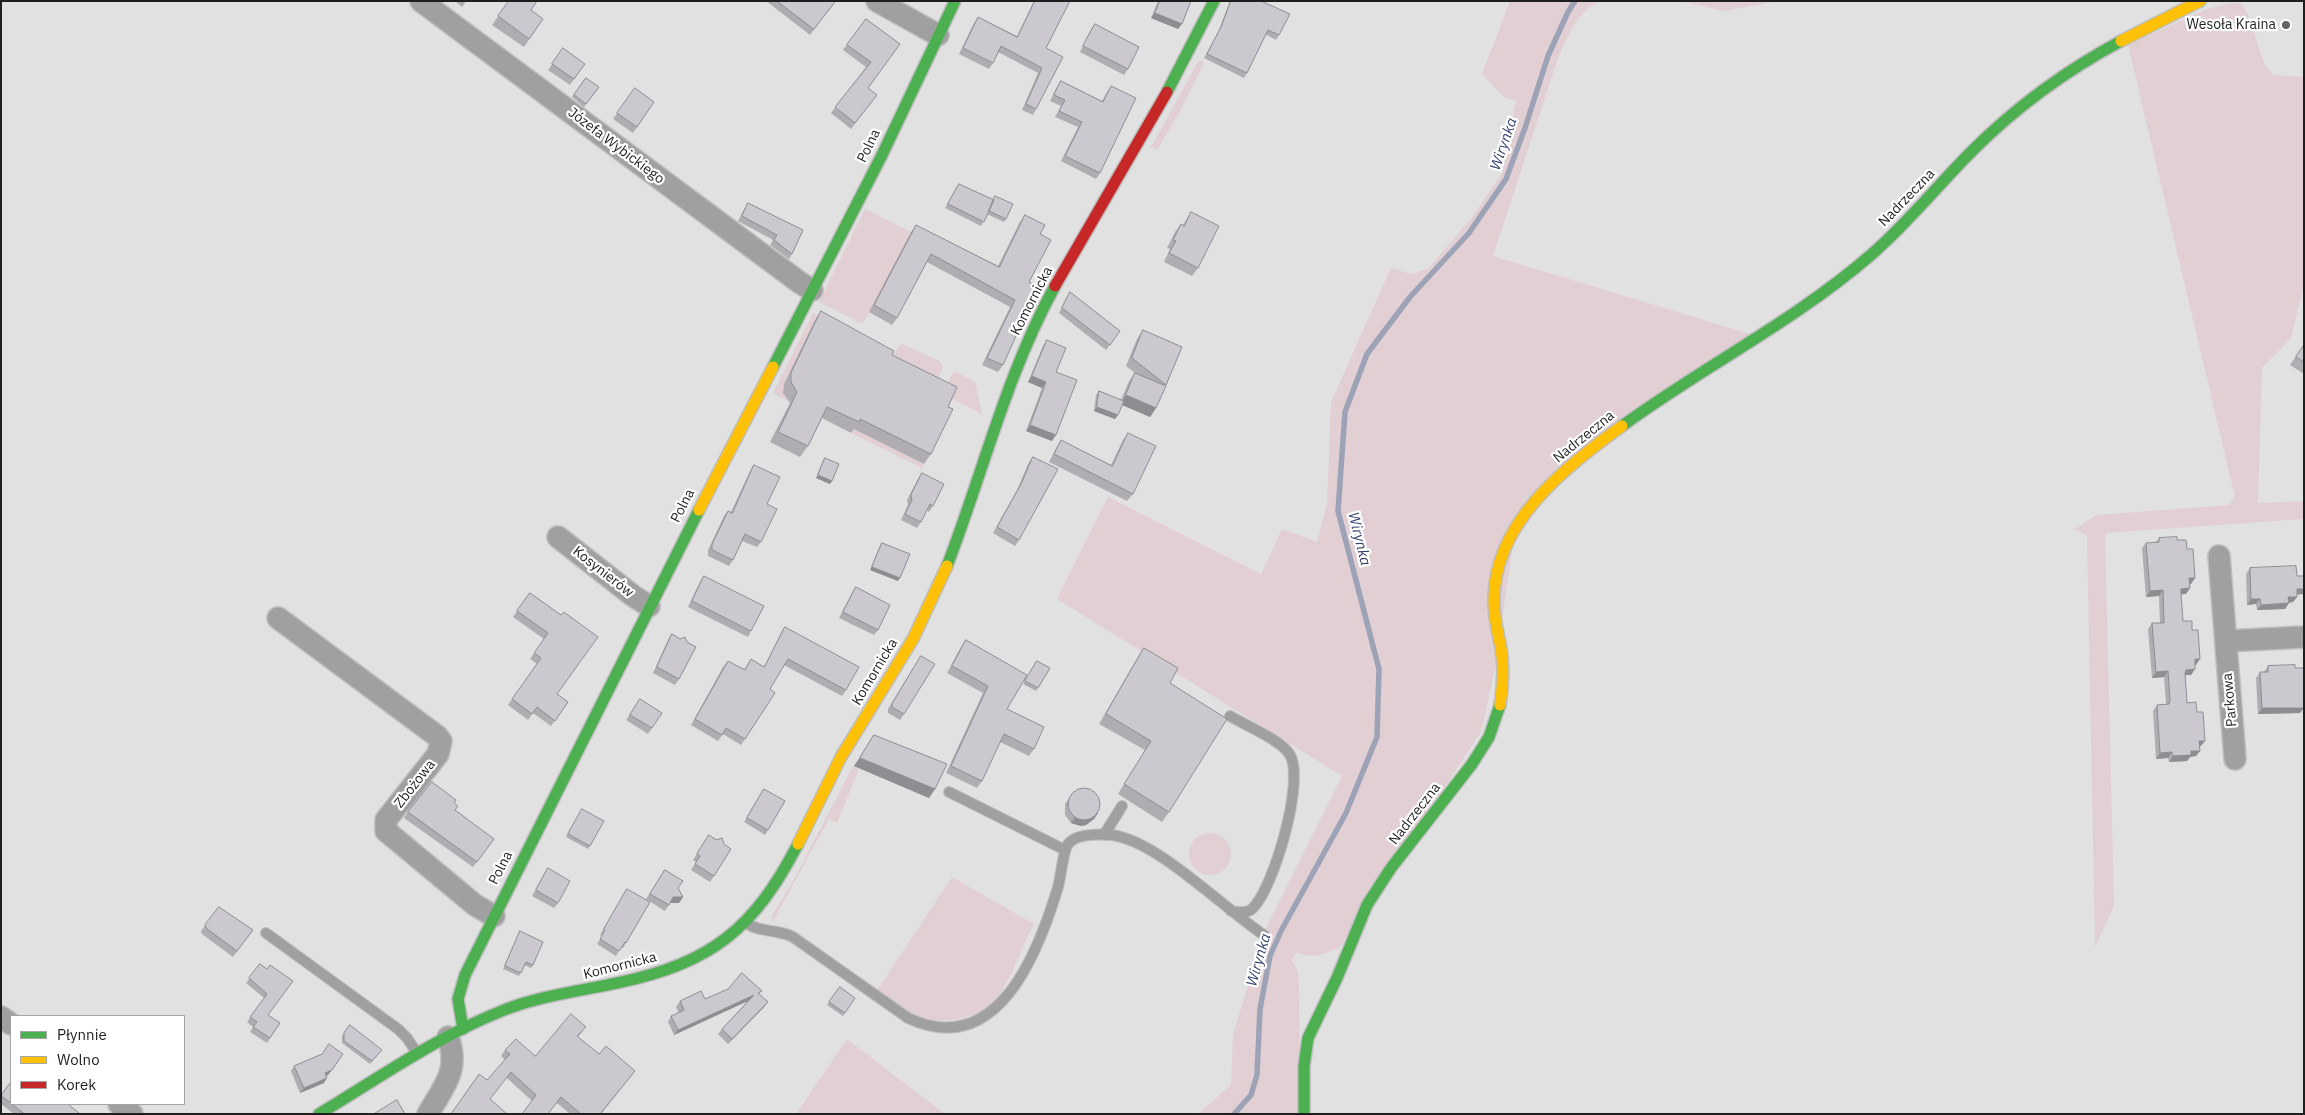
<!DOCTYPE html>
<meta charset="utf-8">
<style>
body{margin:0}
#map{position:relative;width:2305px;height:1115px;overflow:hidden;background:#e2e1e2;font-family:"IBM Plex Sans",sans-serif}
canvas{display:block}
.frame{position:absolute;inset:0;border:2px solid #1f1e1f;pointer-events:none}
.legend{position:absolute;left:10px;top:1015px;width:175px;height:90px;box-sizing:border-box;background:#fff;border:1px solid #a5a5a5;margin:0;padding:6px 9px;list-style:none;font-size:15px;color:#1f1e1f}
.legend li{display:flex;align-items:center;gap:10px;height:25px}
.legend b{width:25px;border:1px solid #a5a5a5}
</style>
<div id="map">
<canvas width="2305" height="1115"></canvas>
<div class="frame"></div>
<ul class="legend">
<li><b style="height:6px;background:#4caf50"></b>Płynnie</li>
<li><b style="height:6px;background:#ffc107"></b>Wolno</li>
<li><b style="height:6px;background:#c62828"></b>Korek</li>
</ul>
</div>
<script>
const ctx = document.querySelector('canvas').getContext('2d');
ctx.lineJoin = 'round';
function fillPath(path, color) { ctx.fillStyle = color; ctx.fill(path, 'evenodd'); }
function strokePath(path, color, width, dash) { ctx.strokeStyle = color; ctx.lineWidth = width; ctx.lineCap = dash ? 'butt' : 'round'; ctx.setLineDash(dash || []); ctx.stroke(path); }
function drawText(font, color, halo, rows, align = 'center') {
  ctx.font = font + ' "IBM Plex Sans",sans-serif'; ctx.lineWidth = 4.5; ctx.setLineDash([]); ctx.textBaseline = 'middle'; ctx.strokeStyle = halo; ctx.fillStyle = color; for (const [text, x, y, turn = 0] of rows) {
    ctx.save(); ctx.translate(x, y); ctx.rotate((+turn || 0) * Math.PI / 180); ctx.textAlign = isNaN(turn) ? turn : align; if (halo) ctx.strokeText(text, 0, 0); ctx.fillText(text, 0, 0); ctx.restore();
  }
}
fillPath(new Path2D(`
 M1510 1H1600C1578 10 1567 38 1558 58L1493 256 1753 335 1518 510 1494 674 1481 732 1340 947C1325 955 1311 959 1296 952L1292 960 1298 972 1299 984 1300 1114H1198L1231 1085 1233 1034 1266 928 1342 776 1057 599 1108 497 1261 574 1282 529 1317 542 1327 504 1331 402 1391 268 1411 274 1428 269 1473 216 1503 172 1516 101 1505 98 1482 74Z
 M1682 1H1778L1724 11Z
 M2229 3H2240C2259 23 2254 55 2273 75L2304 77V286L2291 338 2262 368 2258 503 2304 501V519L2105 533 2114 906 2095 947 2087 536 2075 529 2096 515 2229 505 2235 497 2128 45 2204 10Z
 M1199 60 1204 63 1179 113 1157 150 1151 147Z
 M865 209 911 232 864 322 860 323 819 302Z
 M813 313 856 337 784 384 783 393 789 402 773 393Z
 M902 344 940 361 943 368 932 389 861 432 924 464 922 468 851 433 887 362C894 357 896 348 902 344Z
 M954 371 975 382 982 414 942 394Z
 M853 766 859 769 837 823 829 819 773 921 772 915 792 883Z
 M1189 854a21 21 0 1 1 42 0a21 21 0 1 1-42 0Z
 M952 877 1034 924C1022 946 1012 977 998 997 979 1022 936 1026 909 1013 897 1008 887 999 876 992Z
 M847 1039 945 1114H796Z`), '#e1cfd3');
strokePath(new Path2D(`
 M1234 1114 1251 1095 1257 1075 1260 1009 1270 956 1281 931 1346 813 1377 737 1379 669 1338 511 1345 412 1367 354 1410 297 1469 233 1506 179 1525 128 1548 56 1568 12 1575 1`), '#9da3b6', 5.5);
const lane = new Path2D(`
 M1230 716C1245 725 1283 741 1290 755 1305 781 1274 887 1253 908 1247 914 1239 912 1231 911
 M949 792 1065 850
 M1104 835 1122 806
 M746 923C760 933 778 929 793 937L908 1018C997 1060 1038 954 1058 887 1061 877 1063 849 1069 843 1078 833 1100 834 1112 835 1158 841 1224 909 1264 935
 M266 933 398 1029 407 1038 417 1053`);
const street = new Path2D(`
 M421 1 799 282 812 290
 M877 1 938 35
 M558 537 632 595 649 606
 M2219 556 2235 759
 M278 618 437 736 441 741 438 754 386 820V831L475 905 494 916
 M2226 641 2304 637
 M1 1017 11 1024
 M119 1104 132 1114
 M428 1114C444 1086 460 1070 448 1037`);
const fast = new Path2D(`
 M1167 92 1214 1
 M773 367 882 155 955 1
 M1622 426C1704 366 1795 321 1872 254 1908 223 1938 185 1972 151 2016 107 2067 70 2121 41
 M947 566C983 473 1006 375 1055 286
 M463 1029 458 999 465 975 699 510
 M319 1114C379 1078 438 1036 504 1010 540 996 579 991 617 983 712 963 754 929 798 844
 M1304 1114V1066L1308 1038 1337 978 1367 905 1391 868 1472 764 1489 737 1500 705`);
const slow = new Path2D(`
 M2121 41 2200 1
 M699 510 773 367
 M1500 705C1503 686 1504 667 1501 648 1498 633 1494 619 1494 603 1492 524 1564 468 1622 426
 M798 844 841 757 913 639 947 566`);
const jam = new Path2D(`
 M1055 286 1167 92`);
strokePath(lane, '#bfbebf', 12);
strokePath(street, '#bfbebf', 24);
strokePath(fast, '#bfbebf', 14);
strokePath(slow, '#bfbebf', 14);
strokePath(jam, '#bfbebf', 14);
strokePath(lane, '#a1a0a0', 10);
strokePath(street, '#a1a0a0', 21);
strokePath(fast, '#4caf50', 11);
strokePath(slow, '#ffc107', 11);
strokePath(jam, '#c62828', 11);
fillPath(new Path2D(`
 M455 1H466L462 7Z
 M509 1 531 10 543 19 524 47 492 25Z
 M766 1H834L835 2 810 35Z
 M1034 1H1070L1046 48 1036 109 1033 115 1022 110 1038 73 998 52 993 63 989 69 959 54 974 23 978 17 1017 36Z
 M1158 1H1191L1178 29 1151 18Z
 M1230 1H1261L1279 35 1276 40 1265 34 1247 73 1244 78 1204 58 1218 32Z
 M866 19 900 44 868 88 877 95 851 129 831 113 866 67 843 50Z
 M1095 24 1128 69 1124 75 1080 52 1091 30Z
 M563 48 585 64 570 85 548 70Z
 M586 78 599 87 584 107 572 97Z
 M1061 81 1102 101 1107 92 1111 86 1100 173 1096 179 1061 161 1078 127 1055 117 1061 106 1050 101 1057 87Z
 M635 88 654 102 633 133 613 119Z
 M959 184 993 200 995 196 1006 219 1004 222 987 214 981 226 945 208Z
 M748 203 803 230 792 254 789 259 770 245 773 240 738 221 745 208Z
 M1191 212 1198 268 1192 276 1164 262 1170 249 1167 248 1175 232 1181 224 1183 225Z
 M1025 215 1040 234 1029 282 1003 365 998 372 982 365 1010 307 927 262 897 318 892 325 869 312 911 232 916 225 998 266 1020 222Z
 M1070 292 1120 331 1106 350 1059 313Z
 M821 311 892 355 948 407 931 454 924 464 854 429 851 433 822 418 808 446 800 457 770 442 790 403 783 393 784 384 814 322Z
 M1143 330 1182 347 1156 408 1150 417 1122 405 1115 419 1094 411 1096 395 1099 391 1121 400 1129 381 1135 373 1126 366 1137 339Z
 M1047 340 1056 372 1052 441 1026 431 1042 388 1028 382 1043 346Z
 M2304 344V374L2290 365Z
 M1128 433 1133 494 1127 501 1049 462 1056 448 1061 440 1111 465 1123 440Z
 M1033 457 1019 540 1015 546 993 533 1017 490 1029 462Z
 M825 458 832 481 830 484 816 478 823 461Z
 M754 465 767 504 761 542 757 547 742 541 733 560 729 566 708 556V550L724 516 728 511 731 512 750 471Z
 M922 473 933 506 929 512 927 510 921 522 917 528 901 520 908 505 907 500 918 479Z
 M2159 538 2177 540 2187 549 2195 578 2191 584H2190V588L2186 594H2181L2183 621 2196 665H2195V669L2191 675H2185L2187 703 2201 746H2200V751L2196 756 2190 757 2187 761 2169 762 2168 758 2156 759 2153 711 2157 705 2166 704 2164 677 2152 678 2148 629 2152 623H2160L2159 596 2146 597 2142 548 2146 543 2156 542Z
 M882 543 898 581 870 570 880 546Z
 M2250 568 2297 594V597L2293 602 2289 603 2285 609 2257 610 2256 604 2247 605 2246 574Z
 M704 576 751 631 748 637 688 607 700 582Z
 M856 587 878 630 874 635 839 618 852 593Z
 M530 593 561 615 557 694 568 702 551 726 533 713 528 720 508 705 537 664 530 659 544 639 513 617Z
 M785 627 846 690 842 696 784 665 770 689 745 739 741 745 723 734 718 741 691 725 723 667 728 661 744 670 751 659 764 667 781 633Z
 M672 634 679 679 675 685 653 673 668 640Z
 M966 640 1007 709 1034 749 1029 756 1000 742 982 781 977 788 946 773 983 693 947 673 961 647Z
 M1144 648 1170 683 1169 812 1162 822 1118 794 1145 750 1099 724 1138 657Z
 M921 656 904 714 900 720 888 713V709Z
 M1037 661 1050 668 1036 691 1023 684Z
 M2268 666 2303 709 2300 713 2258 714 2256 678 2260 672H2264Z
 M640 699 652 728 648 734 626 720Z
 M874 735 935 789 929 798 854 766Z
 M764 789 768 830 765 835 744 822Z
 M1072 794 1098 813 1094 819 1086 825 1081 826 1071 823 1065 815V804Z
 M455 810 494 839 473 867 404 818 408 812Z
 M580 812 590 846 588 849 566 837Z
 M709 835 724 844 714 876 710 882 691 870 696 862 693 860Z
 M548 868 558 903 554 908 532 896Z
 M665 870 678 888 683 897 679 903H670L665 911 646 899Z
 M627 889 626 943 623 948 621 947 616 956 597 944 602 936 600 935Z
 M219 907 253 930 233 957 202 934 201 931Z
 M520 931 533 965 531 968 524 965 519 976 503 969Z
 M260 964 267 969 268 1015 280 1023 267 1043 250 1032 253 1027 247 1022 264 998 246 983Z
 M840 987 855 998 843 1016 827 1005Z
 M760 994 764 1007 728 1044 718 1034 722 1029 748 1001 674 1035 668 1022 671 1016 679 1013 676 1007 680 1001Z
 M350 1025 380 1052 370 1064 342 1043V1036Z
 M586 1027 578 1037 599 1054 635 1071 601 1114H570L557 1103 532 1101 507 1078 451 1114 487 1080 505 1060 501 1056 505 1050 535 1056Z
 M322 1054H343L328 1075 326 1076 324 1083 300 1093 291 1071 294 1066Z
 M11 1082V1104H68L80 1114H14L1 1104V1095Z`), '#afadb2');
fillPath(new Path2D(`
 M1155 13 1182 24 1178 29 1151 18Z
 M1032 376 1046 382 1042 388 1028 382Z
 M1126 395 1156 408 1150 417 1120 404Z
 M1097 407 1118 415 1115 419 1094 411Z
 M1030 425 1056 435 1052 441 1026 431Z
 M818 475 832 481 830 484 816 478Z
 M872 567 900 578 898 581 870 570Z
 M2189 578H2195L2191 584H2185Z
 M2190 588 2186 594 2177 595 2181 589Z
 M2297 589H2304V594L2293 595Z
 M2163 590 2159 596 2146 597 2150 591Z
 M2288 597H2297L2293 602 2284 603Z
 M2251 599H2260L2256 604 2247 605Z
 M2289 603 2285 609 2257 610 2261 605Z
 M2195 659H2200L2196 665H2191Z
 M2195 669 2191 675H2182L2186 670Z
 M2168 671 2164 677 2152 678 2156 672Z
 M2304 703V709H2303L2300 713 2258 714 2262 708Z
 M2199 741H2205L2201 746 2195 747Z
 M2191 751H2200L2196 756 2190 757 2187 761 2169 762 2173 756Z
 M2172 752 2168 758 2156 759 2160 753Z
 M860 758 935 789 929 798 854 766Z
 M1098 813 1094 819 1086 825 1081 826 1071 823 1075 817Z
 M673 897H683L679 903H669Z
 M754 995 750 1000 674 1035 678 1030Z
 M768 1002 764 1007 728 1044 732 1039Z
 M332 1070 328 1075 321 1078 325 1073Z
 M327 1078 324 1083 300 1093 304 1088Z`), '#8e8d91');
const building = new Path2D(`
 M509 1H537L531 10 543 19 529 39 498 16Z
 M777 1H834L835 2 814 29Z
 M1035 1H1070L1046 48 1063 57 1036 109 1026 104 1042 68 1001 46 993 63 963 48 978 17 1017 37Z
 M1160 1H1191L1182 24 1155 13Z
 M1231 1H1261L1290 14 1279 35 1268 30 1247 73 1207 54 1221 27Z
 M866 19 900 44 868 88 877 95 855 123 835 107 871 62 847 45Z
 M1095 24 1139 47 1128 69 1083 46Z
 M563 48 585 64 574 79 552 64Z
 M586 78 599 87 586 104 574 95Z
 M1061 81 1103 102 1111 86 1136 98 1100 173 1065 156 1082 122 1059 111 1065 100 1054 95Z
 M635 88 654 102 637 127 617 113Z
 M959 184 994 200 984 222 948 204Z
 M995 196 1013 204 1006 219 989 211Z
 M748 203 803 230 792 254 774 240 777 235 742 216Z
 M1191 212 1219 226 1198 268 1169 253 1176 241 1173 240 1181 224 1184 226Z
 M1025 215 1045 225 1040 234 1051 240 1029 282 1038 287 1003 365 987 358 1015 300 931 254 897 318 874 305 916 225 999 267Z
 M1070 292 1120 331 1110 345 1062 308Z
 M821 311 894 351 892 355 957 387 948 407 953 409 931 454 860 419 859 422 827 407 808 446 778 432 797 392 791 382V373Z
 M1143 330 1182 347 1166 385 1132 358Z
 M1047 340 1066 348 1056 372 1077 380 1056 435 1030 425 1046 382 1032 376Z
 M2304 345V362L2296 357Z
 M1135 373 1166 386 1156 408 1126 395Z
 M1099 391 1124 401 1118 415 1097 407Z
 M1128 433 1156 446 1133 494 1054 454 1061 440 1112 466Z
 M1033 457 1058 469 1019 540 997 527 1021 484Z
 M825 458 839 464 832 481 818 475Z
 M754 465 780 477 767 504 777 509 761 542 745 534 733 560 712 550V544L728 511 732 513Z
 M922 473 944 484 933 506 930 504 921 522 905 514 912 500 911 495Z
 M2177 537V540H2186L2187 549H2193L2195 578H2189L2190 588 2181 589V593L2183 621H2192V630H2198L2200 659H2195V669L2186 670 2185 673 2187 703 2196 702 2197 712H2203L2205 741H2199L2200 751H2191V755L2173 756 2172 752 2160 753 2157 705 2169 704 2170 700 2168 671 2156 672 2152 623H2164L2163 590 2150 591 2146 543 2159 542V538Z
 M882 543 910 554 900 578 872 567Z
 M2296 566 2297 576H2304V589H2297V597H2288L2289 603 2261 605 2260 599H2251L2250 568Z
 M704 576 764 606 751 631 692 601Z
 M856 587 890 605 878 630 843 612Z
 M530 593 561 615 564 612 598 637 557 694 568 702 555 721 537 707 532 714 512 699 541 658 534 653 548 633 517 611Z
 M785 627 859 667 846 690 788 659 770 689 775 693 745 739 726 728 722 735 695 719 728 661 745 670 751 659 764 667Z
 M672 634 680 639 685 637 687 642 696 647 679 679 657 667Z
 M966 640 1027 675 1007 709 1044 727 1034 749 1004 734 982 781 951 766 988 686 952 666Z
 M1144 648 1178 668 1170 683 1227 719 1169 812 1124 784 1151 741 1106 714Z
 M921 656 935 664 904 714 892 707V704Z
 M1037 661 1050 668 1038 688 1025 681Z
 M2295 665V668H2304V708H2262L2260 672H2268V666Z
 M640 699 662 713 652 728 630 715Z
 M874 735 947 764 935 789 860 758Z
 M432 782 456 800 454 803 458 806 455 810 494 839 477 862 408 812Z
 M1068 804a16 16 0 1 1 32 0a16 16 0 1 1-32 0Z
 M764 789 785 801 768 830 747 818Z
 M582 809 604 821 590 846 568 834Z
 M709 835 716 840 722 838 724 844 731 849 714 876 695 864 700 856 697 854Z
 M548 868 570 881 558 903 536 890Z
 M665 870 683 881 678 888 683 897H673L669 905 650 894Z
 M627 889 650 902 626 943 625 942 619 951 600 939 605 930 604 929Z
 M219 907 253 930 237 951 206 928 205 925Z
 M520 931 543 942 533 965 526 962 521 973 505 966Z
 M260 964 267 969 270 965 293 981 268 1015 280 1023 270 1038 253 1027 257 1022 250 1017 267 994 249 978Z
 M742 973 762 991 758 993 768 1002 732 1039 722 1029 754 995 678 1030 671 1016 684 1010 680 1001 701 991 705 999 728 989Z
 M840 987 855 998 845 1013 829 1002Z
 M571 1014 586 1027 577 1036 599 1054 606 1046 635 1071 600 1114H581L561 1097 548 1114H522L536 1095 511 1072 490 1099 507 1114H451L479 1074 487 1080 510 1054 505 1050 516 1039 535 1056Z
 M350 1025 382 1050 372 1061 344 1041V1033Z
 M329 1044 343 1054 332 1070 325 1073 327 1078 304 1088 294 1066 322 1054Z
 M11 1082V1103L1 1096Z
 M397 1100 405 1114H374Z
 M12 1104H68L80 1114H25Z`);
fillPath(building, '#cbc9cf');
strokePath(building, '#8e8d91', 1);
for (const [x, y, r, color] of [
 [2286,25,5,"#636263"]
]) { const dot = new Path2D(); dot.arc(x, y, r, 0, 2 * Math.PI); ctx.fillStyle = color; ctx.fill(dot); strokePath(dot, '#fff', 2); }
drawText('14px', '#1f1e1f', '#fff', [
 ["Wesoła Kraina",2276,25]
], 'right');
drawText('14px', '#1f1e1f', '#fff', [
 ["Józefa Wybickiego",616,146,37],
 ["Polna",869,146,-64],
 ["Nadrzeczna",1907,198,-46],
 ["Komornicka",1032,301,-63],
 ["Nadrzeczna",1584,437,-39],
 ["Polna",683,506,-63],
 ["Kosynierów",603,572,38],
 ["Komornicka",875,672,-59],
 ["Parkowa",2230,700,-95],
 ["Zbożowa",415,784,-52],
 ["Nadrzeczna",1415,814,-52],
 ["Polna",501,868,-63],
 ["Komornicka",620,966,-14]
]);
drawText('italic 15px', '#38446e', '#fff', [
 ["Wirynka",1504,144,-71],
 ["Wirynka",1359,539,76],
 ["Wirynka",1259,960,-74]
]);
</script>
